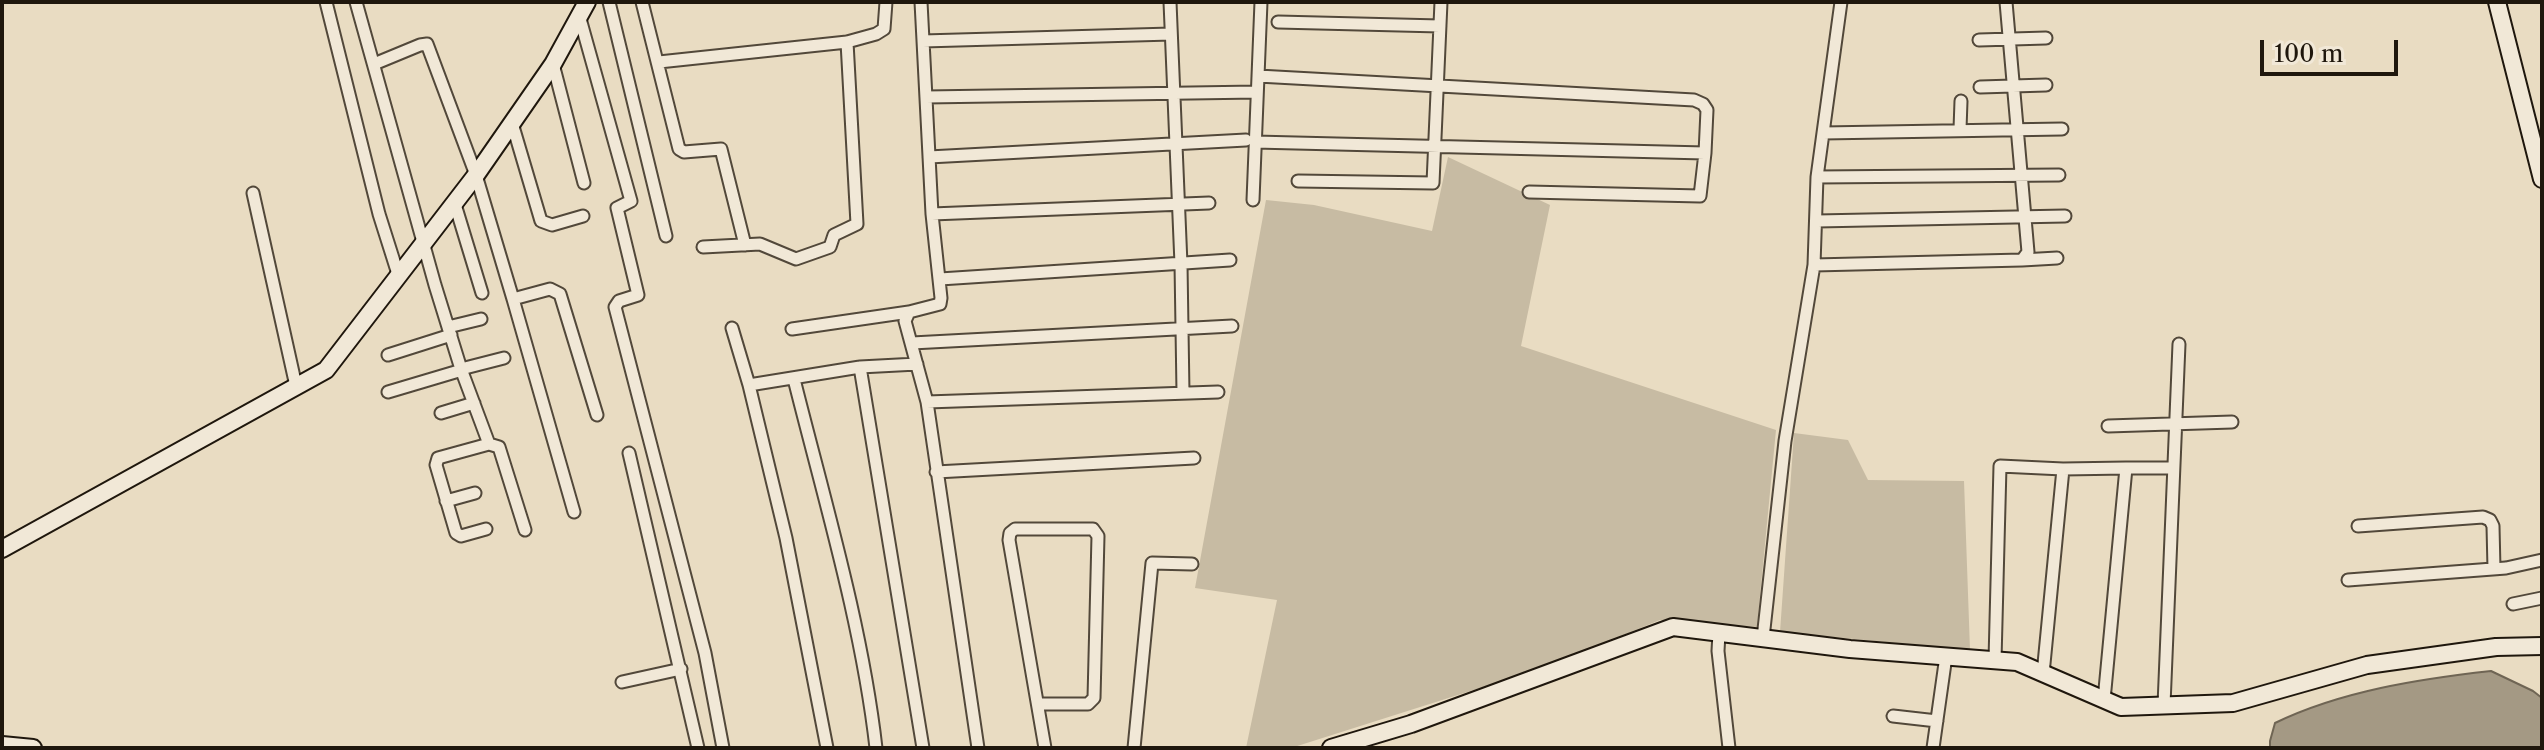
<!DOCTYPE html>
<style>
body{margin:0}
#map{position:relative;width:2544px;height:750px;overflow:hidden;background:#e9dcc2;font-family:"Libre Caslon Text",serif}
canvas{display:block}
.frame{position:absolute;inset:0;border:4px solid #1f170d;pointer-events:none}
.scale{position:absolute;left:2260px;top:40px;width:138px;height:36px;box-sizing:border-box;border:4px solid #1f170d;border-top:0;padding-left:10px;font-size:24px;line-height:28px;white-space:nowrap;color:#1f170d;-webkit-text-stroke:6px #f1e8d7;paint-order:stroke}
</style>
<div id="map">
<canvas width="2544" height="750"></canvas>
<div class="frame"></div>
<div class="scale">100 m</div>
</div>
<script>
const ctx = document.querySelector('canvas').getContext('2d');
ctx.lineJoin = 'round';
function fillPath(path, color) { ctx.fillStyle = color; ctx.fill(path, 'evenodd'); }
function strokePath(path, color, width, dash) { ctx.strokeStyle = color; ctx.lineWidth = width; ctx.lineCap = dash ? 'butt' : 'round'; ctx.setLineDash(dash || []); ctx.stroke(path); }
fillPath(new Path2D(`
 M1448 157 1550 205 1521 346 1776 430 1757 627 1660 620 1543 668 1291 748H1246L1277 600 1195 588 1266 200 1314 205 1432 231Z
 M1794 433 1848 440 1868 480 1964 481 1970 650 1780 632Z`), '#c7bba3');
const water = new Path2D(`
 M2491 671 2533 691 2542 698V748H2270V741L2275 723C2341 691 2419 679 2491 671Z`);
fillPath(water, '#a49984');
strokePath(water, '#6f6554', 2);
const street = new Path2D(`
 M326 2 379 214 398 274
 M356 2 435 285 461 369 489 444
 M609 2 666 236
 M642 2 679 149 684 152 721 149 745 245
 M921 2 932 214 941 298 940 304 909 312 905 321 927 402 978 748
 M1170 2 1181 264 1183 393
 M579 15 631 201 617 208 638 295 619 301 615 307 705 653 723 748
 M1278 22 1440 26
 M1979 40 2046 38
 M923 41 1171 34
 M659 62 847 42 876 34 884 29 886 2
 M374 64 420 45 427 44 476 175 513 299 550 289 560 294 597 415
 M553 64 584 183
 M1980 87 2046 85
 M926 97 1257 92
 M512 123 541 221 552 225 583 216
 M1960 129 1961 101
 M1823 133 1841 2
 M1255 142 1705 153 1707 110 1703 104 1694 100 1258 76
 M929 157 1246 140
 M1817 177 2059 175
 M1298 181 1433 183 1441 2
 M1529 192 1700 196 1705 153
 M253 193 296 386
 M1253 200 1261 2
 M454 201 482 293
 M932 214 1209 203
 M1817 221 2065 216
 M703 247 760 244 796 259 830 247 834 235 857 224 847 42
 M2022 260 2057 258
 M1814 265 2022 260 2028 252 2006 2
 M940 279 1230 260
 M513 299 574 512
 M448 327 481 319
 M732 328 749 385 786 538 827 748
 M792 329 909 312
 M912 343 1232 326
 M388 355 451 335
 M860 367 923 748
 M461 369 504 358
 M794 379C824 499 862 625 876 748
 M749 385 860 367 917 364
 M388 392 462 370
 M927 402 1218 392
 M441 413 474 403
 M2108 426 2232 422
 M629 453 698 748
 M2126 468H2173
 M936 472 1194 458
 M446 501 475 493
 M2358 526 2483 517 2490 520 2493 526 2494 569
 M486 529 461 536 456 533 436 465 438 458 489 444 499 447 525 530
 M2348 580 2506 568 2542 560
 M2513 604 2542 598
 M1719 633 1718 651 1729 748
 M1763 638 1785 441 1814 265 1817 177 1823 133 2062 129
 M1995 660 2000 466 2063 469 2126 468 2104 700
 M2043 674 2063 469
 M622 682 681 669
 M1038 704H1088L1094 698 1098 536 1093 529H1015L1010 533 1009 540 1045 748
 M2164 705 2179 344
 M1893 716 1937 721
 M1134 748 1152 563 1192 564
 M1933 748 1946 656`);
const secondary = new Path2D(`
 M2497 2 2542 179
 M2 549 326 370 476 175 553 64 587 2
 M2 745 33 748
 M1331 748 1411 724 1673 627 1850 649 2017 662 2121 707 2233 703 2367 665 2496 647 2542 646`);
strokePath(street, '#52483a', 15);
strokePath(secondary, '#1f170d', 20);
strokePath(street, '#f1e8d7', 11);
strokePath(secondary, '#f1e8d7', 16);
</script>
